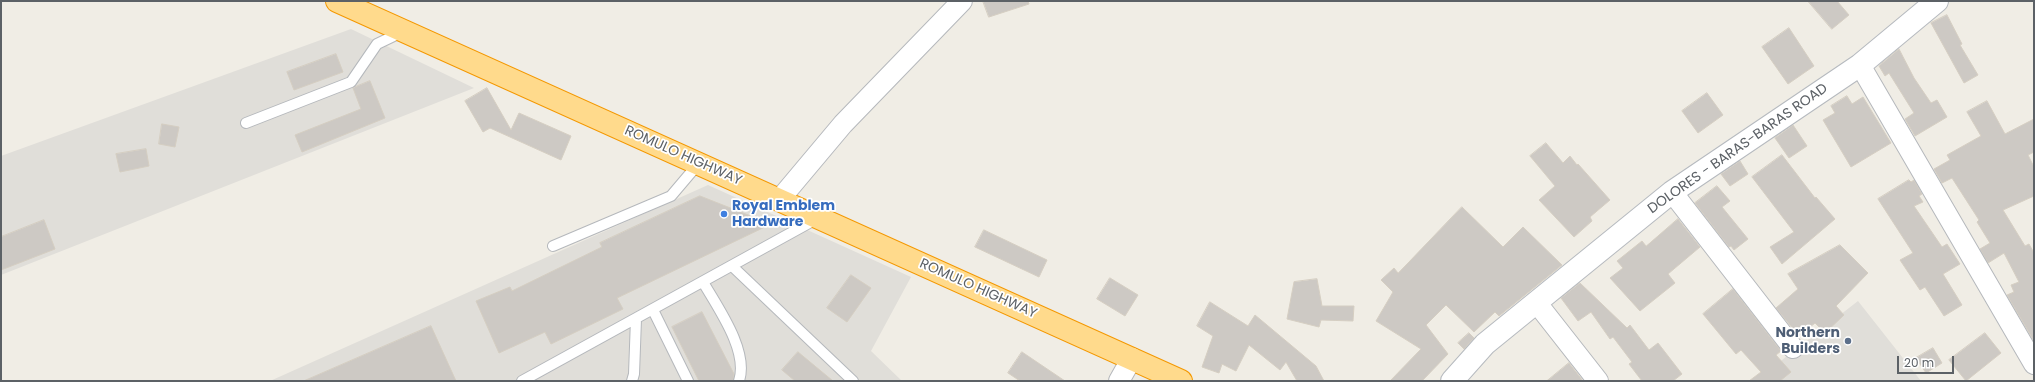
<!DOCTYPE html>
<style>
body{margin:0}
#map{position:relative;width:2035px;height:382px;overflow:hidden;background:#f0ede5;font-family:Poppins,sans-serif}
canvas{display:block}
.frame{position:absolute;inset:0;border:2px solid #5c6166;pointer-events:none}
.scale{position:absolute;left:1897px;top:356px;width:57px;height:18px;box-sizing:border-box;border:2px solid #5c6166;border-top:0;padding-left:5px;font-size:12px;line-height:14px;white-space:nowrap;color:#5c6166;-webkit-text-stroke:3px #fff;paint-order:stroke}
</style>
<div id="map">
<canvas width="2035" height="382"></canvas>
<div class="frame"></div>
<div class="scale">20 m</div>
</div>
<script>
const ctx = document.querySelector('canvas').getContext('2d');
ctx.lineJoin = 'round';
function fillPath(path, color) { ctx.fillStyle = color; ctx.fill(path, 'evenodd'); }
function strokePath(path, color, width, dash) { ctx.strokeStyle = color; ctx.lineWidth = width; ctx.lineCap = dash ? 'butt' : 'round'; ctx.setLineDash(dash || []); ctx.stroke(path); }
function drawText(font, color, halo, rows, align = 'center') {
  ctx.font = font + ' Poppins,sans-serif'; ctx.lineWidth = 3.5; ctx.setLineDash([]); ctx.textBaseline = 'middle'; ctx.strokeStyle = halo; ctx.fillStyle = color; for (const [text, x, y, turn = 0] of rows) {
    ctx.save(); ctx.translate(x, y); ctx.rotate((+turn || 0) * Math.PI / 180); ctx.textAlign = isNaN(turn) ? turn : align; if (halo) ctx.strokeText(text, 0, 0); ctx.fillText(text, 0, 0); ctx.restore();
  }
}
fillPath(new Path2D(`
 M351 29 474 88 1 275V156Z
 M708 185 911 277 871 351 902 381H270Z
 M1858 301 1921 381H1755Z`), '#e0ded9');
const building = new Path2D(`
 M983 1H1028L1029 4 989 17Z
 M1808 1H1837L1849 15 1832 29Z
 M1947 15 1962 44 1960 45 1978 75 1964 83 1931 23Z
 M1789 28 1814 66 1788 84 1762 47Z
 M1899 49 1914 78 1931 103 1937 100 1947 117 1915 136 1905 119 1914 113 1889 73 1885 76 1879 66Z
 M336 54 343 72 294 90 287 72Z
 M370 81 385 118 302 152 295 135 361 109 353 88Z
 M487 88 511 130 519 113 571 136 561 160 490 128 483 132 465 101Z
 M1707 93 1723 115 1698 133 1682 111Z
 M1847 96 1852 104 1863 97 1891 143 1851 167 1823 120 1835 113 1831 106Z
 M1987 101 2005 134 2034 119V152L2028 155 2034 167V196L2003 210 2025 246 2029 244 2034 253V341L2007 295 2014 292 2011 285 2019 282 2004 253 1988 263 1980 249 1990 243 1977 222 1979 220 1952 178 1942 183 1934 169 1950 160 1947 155 1981 136 1967 112Z
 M162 124 179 127 175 147 159 144Z
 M1793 125 1807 146 1789 158 1775 138Z
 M1546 143 1563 163 1570 156 1577 165 1578 164 1610 200 1590 217 1592 221 1574 237 1539 200 1555 186 1530 156Z
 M146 149 149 166 120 172 116 154Z
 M1782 155 1815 198 1816 197 1835 219 1782 264 1770 247 1794 232 1752 177Z
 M1740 161 1748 174 1730 186 1721 174Z
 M1909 180 1911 182 1914 180 1922 194 1919 196 1923 202 1914 206 1942 247 1947 244 1960 264 1943 274 1962 305 1944 316 1925 287 1920 290 1900 260 1913 253 1878 199Z
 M1717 186 1730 201 1722 207 1748 239 1734 250 1731 246 1729 247 1695 203Z
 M700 196 771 224 617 298 623 309 551 344 545 332 499 353 476 301 510 287 512 291 602 247 600 243Z
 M1462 207 1503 247 1523 227 1562 265 1499 316 1495 312 1474 332 1446 305 1426 325 1448 354 1422 381H1390L1421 349 1376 321 1393 292 1381 280 1394 268 1398 273Z
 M1678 219 1700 247 1668 274 1675 283 1640 311 1610 278 1623 268 1617 261 1642 241 1646 246Z
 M44 220 55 249 1 270V237Z
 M984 230 1047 260 1039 277 975 247Z
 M1840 245 1868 273 1836 306 1844 315 1825 333 1815 323 1799 336 1776 308 1798 289 1788 274Z
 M851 275 871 288 847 322 827 308Z
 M1110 278 1138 295 1125 316 1097 299Z
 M1317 279 1322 306H1354L1353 321 1321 320 1319 327 1287 319 1294 282Z
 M1580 283 1627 328 1630 325 1649 350 1658 343 1682 374 1673 381H1642L1629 364 1632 362 1613 337 1610 339 1591 312 1578 321 1561 298Z
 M1733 289 1781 351 1776 355 1791 372 1780 381H1749L1761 372 1741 350 1736 354 1703 314Z
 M1210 302 1248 326 1255 315 1316 366 1324 381H1297L1286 362 1280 370 1249 345 1236 371 1222 364 1219 373 1202 367 1213 336 1197 326Z
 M702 312 734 374 733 381H699L672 327Z
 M431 326 456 381H304Z
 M1469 333 1474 338 1464 349 1458 343Z
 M1985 333 2001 353 1966 381 1949 360Z
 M1933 348 1942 363 1926 373 1916 358Z
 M798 352 833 381H795L782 370Z
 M1022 352 1065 381H1020L1008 373Z
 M1569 363 1583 381H1547Z`);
fillPath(building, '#cdc9c4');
strokePath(building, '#d5cec2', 1);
const lane = new Path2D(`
 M246 123 351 82 377 44 402 32
 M553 246 671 196 699 163
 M732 266 853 381
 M703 282C718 308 749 351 739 381
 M653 310 688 381
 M522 381 818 218
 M632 381 634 374 636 319`);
const street = new Path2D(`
 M1860 65 2034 364
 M1672 192 1793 348
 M780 199 843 124 962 1
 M1536 302 1598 381
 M1119 381 1132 358`);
const secondary = new Path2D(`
 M1452 381 1485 344 1672 192 1860 65 1937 1`);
const highway = new Path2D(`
 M337 1 1181 381`);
strokePath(lane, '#b5b8bc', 12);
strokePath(street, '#b5b8bc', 22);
strokePath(secondary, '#b6babf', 24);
strokePath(highway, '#f49800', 24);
strokePath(lane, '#fff', 10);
strokePath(street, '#fff', 20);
strokePath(secondary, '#fff', 22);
strokePath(highway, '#ffda8c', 22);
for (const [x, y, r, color] of [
 [724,214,4,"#3f7fe0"],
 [1848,341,4,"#5c6f8a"]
]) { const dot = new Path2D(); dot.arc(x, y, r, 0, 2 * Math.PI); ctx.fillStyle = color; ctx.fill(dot); strokePath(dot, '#fff', 1.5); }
drawText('14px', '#5c6166', '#fff', [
 ["DOLORES - BARAS-BARAS ROAD",1738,149,-35],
 ["ROMULO HIGHWAY",683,156,24],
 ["ROMULO HIGHWAY",978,289,24]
]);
drawText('bold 14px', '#366cbe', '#fff', [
 ["Royal Emblem",732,206],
 ["Hardware",732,222]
], 'left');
drawText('bold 14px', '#4e5e75', '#fff', [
 ["Northern",1840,333],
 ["Builders",1840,349]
], 'right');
</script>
